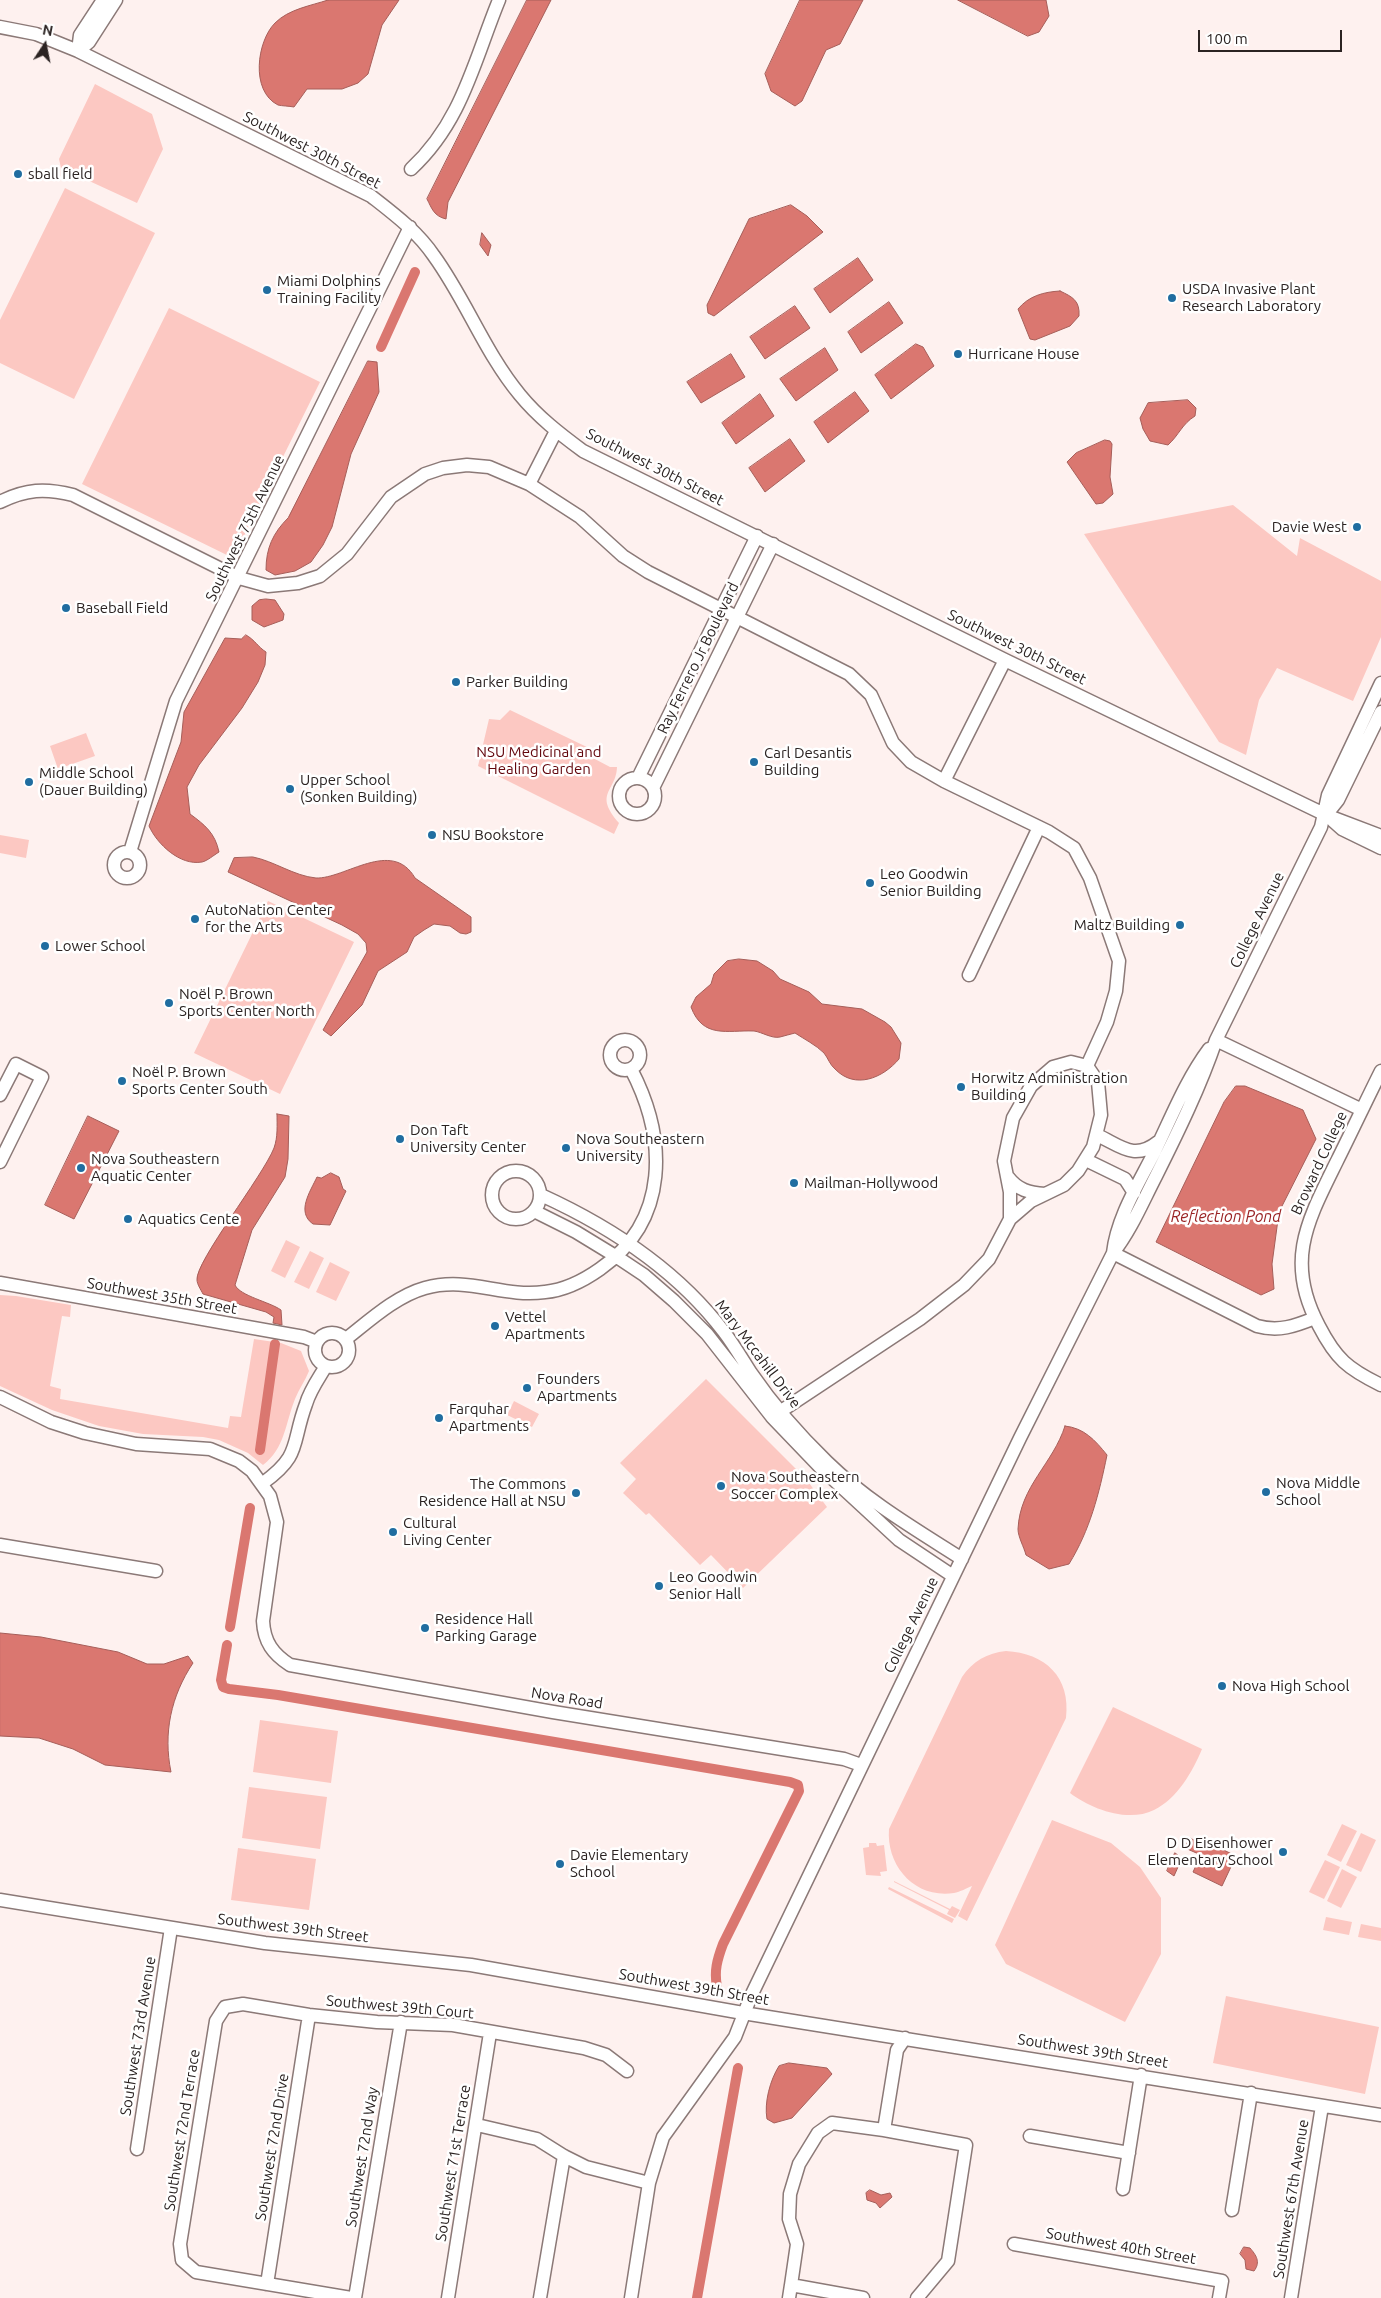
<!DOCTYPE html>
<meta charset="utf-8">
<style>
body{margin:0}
#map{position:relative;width:1381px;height:2298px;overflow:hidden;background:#fef1ef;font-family:Ubuntu,sans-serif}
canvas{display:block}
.north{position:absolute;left:20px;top:20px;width:50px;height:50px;-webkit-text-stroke:4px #fff;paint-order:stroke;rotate:11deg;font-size:14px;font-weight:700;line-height:20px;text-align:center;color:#2b2322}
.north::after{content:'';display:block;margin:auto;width:18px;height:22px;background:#2b2322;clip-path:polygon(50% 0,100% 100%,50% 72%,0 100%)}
.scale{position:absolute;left:1198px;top:30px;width:144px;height:22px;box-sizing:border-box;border:2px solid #2b2322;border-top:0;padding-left:6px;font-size:15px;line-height:18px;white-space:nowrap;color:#2b2322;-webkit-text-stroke:4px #fff;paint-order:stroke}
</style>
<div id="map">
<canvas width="1381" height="2298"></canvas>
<div class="north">N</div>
<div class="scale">100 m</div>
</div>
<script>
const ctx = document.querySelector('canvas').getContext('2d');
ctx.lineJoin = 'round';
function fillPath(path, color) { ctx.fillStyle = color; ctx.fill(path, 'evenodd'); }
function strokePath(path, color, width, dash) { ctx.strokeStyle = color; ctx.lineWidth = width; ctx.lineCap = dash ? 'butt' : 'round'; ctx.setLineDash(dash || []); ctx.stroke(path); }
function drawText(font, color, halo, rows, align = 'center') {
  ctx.font = font + ' Ubuntu,sans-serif'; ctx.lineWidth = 5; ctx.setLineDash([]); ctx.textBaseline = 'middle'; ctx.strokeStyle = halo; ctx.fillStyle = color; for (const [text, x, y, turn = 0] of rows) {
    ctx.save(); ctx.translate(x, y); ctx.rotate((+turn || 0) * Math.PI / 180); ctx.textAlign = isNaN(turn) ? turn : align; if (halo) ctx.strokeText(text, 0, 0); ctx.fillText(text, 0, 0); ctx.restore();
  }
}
fillPath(new Path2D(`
 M95 84 152 114 163 149 137 203 61 168 59 159Z
 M65 188 155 233 74 399 0 363V320Z
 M169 308 320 382 233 558 82 484Z
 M1233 505 1297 556 1300 538 1381 581V637L1353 701 1277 668 1259 700 1246 755 1219 742 1084 534Z
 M510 710 591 749 593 758 610 767H617C616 792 593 793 619 823L614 834 478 766 489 719 500 720Z
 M86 733 95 756 58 769 50 746Z
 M0 835 29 840 26 858 0 853Z
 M268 901 354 942 280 1094 194 1053Z
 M286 1240 300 1247 285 1278 271 1271Z
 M310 1251 324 1258 309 1289 294 1282Z
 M330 1262 350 1272 336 1301 316 1292Z
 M0 1295 16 1296 71 1305 70 1317 62 1316 50 1386 61 1389 60 1399 228 1428 230 1416 241 1417 254 1339 281 1343 301 1351 309 1371C305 1381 299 1389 295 1399 285 1424 285 1448 263 1465L248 1453 219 1440 203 1437 143 1434 99 1426 52 1410 0 1386Z
 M706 1379 806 1479 827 1507 743 1588 711 1555 700 1565 649 1513 646 1515 623 1493 636 1479 620 1463Z
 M514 1401 539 1414 532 1427 507 1415Z
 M1006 1651C1045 1653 1071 1677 1066 1718L967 1921 958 1916 972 1886C967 1888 960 1892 954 1893 915 1899 886 1866 889 1829L962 1677C973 1661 987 1653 1006 1651Z
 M1113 1707 1202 1749C1193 1771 1177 1799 1154 1810 1128 1823 1091 1809 1070 1793Z
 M260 1720 338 1731 331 1783 253 1772Z
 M249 1787 327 1797 320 1849 242 1838Z
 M1052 1820 1111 1843 1140 1867 1161 1898V1954L1125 2022 1006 1964 995 1945Z
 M1342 1824 1357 1831 1341 1862 1327 1855Z
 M1361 1833 1376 1840 1361 1872 1346 1865Z
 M869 1843H876L877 1846 884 1845 887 1871 880 1872 881 1876 866 1875 863 1848 869 1847Z
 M238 1848 316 1859 309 1910 231 1900Z
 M1325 1860 1340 1867 1324 1899 1309 1892Z
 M1342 1869 1357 1877 1341 1908 1327 1901Z
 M894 1881 950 1909 952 1906 960 1910 955 1918 947 1914 949 1910 894 1882Z
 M889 1887 954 1919 952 1923 888 1889Z
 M1326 1917 1352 1922 1349 1935 1323 1930Z
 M1361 1924 1381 1928V1941L1358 1937Z
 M1226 1996 1379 2027 1365 2094 1213 2063Z`), '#fcc8c2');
const water = new Path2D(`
 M328 0H399L382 25 368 74 358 83 342 89H307L294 107C289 106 282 106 278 105 250 91 257 41 275 23 289 9 310 6 328 0Z
 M527 0H551L448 202 446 219C434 216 432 209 427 199Z
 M800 0H863L840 44 826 50 802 101 795 106 771 91 765 74Z
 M958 0H1046L1049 16 1039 32 1028 36Z
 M791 205 807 216 823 232 714 316 708 313 707 305 749 219Z
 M482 233 491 245 488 256 480 245Z
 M858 258 873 280 830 313 814 289Z
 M1060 291C1073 297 1080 301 1079 316L1070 326 1035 340 1030 339 1018 309C1029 296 1043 292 1060 291Z
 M889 302 903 323 861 353 848 332Z
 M795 306 810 328 765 359 750 337Z
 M916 344 923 347 934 366 891 399 875 375Z
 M825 348 838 370 796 401 780 379Z
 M731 354 745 377 701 403 687 382Z
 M368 361 377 362 379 392 351 454 332 527 323 545 311 562 295 571 275 575 266 570C266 548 273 533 288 518Z
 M855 392 869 411 828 443 814 422Z
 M760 394 774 416 736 444 722 423Z
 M1188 400 1196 408 1195 416C1182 424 1179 435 1168 445L1150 441 1143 429 1140 418 1148 403Z
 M790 439 805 461 765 492 749 468Z
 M1105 440 1110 441 1112 444 1110 477 1113 494 1103 503 1096 504 1067 462 1076 453Z
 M266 599 275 600 284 614 283 620 264 627 252 620V606L259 600Z
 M246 635C255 640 258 647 266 652L265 665 258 682 242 708 199 765 187 787 190 814C205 825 215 833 219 852 214 855 207 861 202 862 180 866 157 844 149 826L181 742 184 712 225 638 241 639Z
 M253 857C274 861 294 876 316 878 345 879 392 838 415 878L471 917V932L466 934 460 933 450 926 434 924 424 930 414 937 407 952 378 971 362 1005 331 1036 323 1030 367 952 366 943 358 934 342 925 228 872 234 858Z
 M739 959 757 961 773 971 780 979 809 992 822 1004 862 1009 885 1022 891 1027 901 1043 899 1059C883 1078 855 1090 835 1069 830 1065 828 1058 824 1053 816 1045 804 1039 795 1033 790 1034 785 1036 780 1037 772 1039 762 1032 754 1031 727 1030 703 1039 691 1007L696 997 711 984 714 974 727 961Z
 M1236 1086H1245L1303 1110 1316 1139 1279 1212 1272 1264 1274 1289 1261 1295 1156 1242 1224 1102Z
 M277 1114 289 1116 288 1159 285 1177 252 1230 235 1285C240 1296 270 1302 281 1310L282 1325 273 1323 274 1317 266 1312 203 1294C201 1290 197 1284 197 1280 195 1262 263 1176 274 1148 278 1137 277 1125 277 1114Z
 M88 1116 119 1131 74 1219 45 1205Z
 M331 1173 339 1177 343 1189 346 1191 330 1225 313 1224C296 1212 310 1192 317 1177L321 1178Z
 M1065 1426C1084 1428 1095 1440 1107 1455 1099 1494 1090 1530 1069 1564L1049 1569 1026 1555C1024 1547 1018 1537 1018 1529 1020 1486 1053 1464 1065 1426Z
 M0 1633 41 1637 118 1652 147 1664H164L188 1656 193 1663C171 1696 163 1733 171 1772L105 1765 73 1749 39 1738 0 1736Z
 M1190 1838 1205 1846 1207 1842 1236 1856 1222 1886 1193 1872 1201 1855 1185 1848Z
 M1175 1853 1182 1858 1174 1876 1167 1871Z
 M789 2063 827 2068 832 2074 792 2118 774 2123 767 2119C764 2103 770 2080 779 2066Z
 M870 2190 881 2195 890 2193 892 2197 880 2208 876 2203 867 2200 866 2193Z
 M1244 2247 1250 2248C1256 2255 1261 2262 1254 2271L1246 2269 1245 2260 1240 2254Z`);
fillPath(water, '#da7770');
strokePath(water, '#a65e59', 1);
strokePath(new Path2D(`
 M381 347 415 272
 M260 1450 275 1344
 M230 1627 250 1508
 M227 1645 221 1680 223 1687 229 1689 278 1695 790 1782 798 1785 799 1791 723 1944C717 1960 714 1971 717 1987
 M697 2298 738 2068`), '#da7770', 10);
const minor = new Path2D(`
 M0 27 36 34 78 51 371 196C394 214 417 231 434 256 466 300 485 353 520 395 538 417 560 434 583 451L1005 660 1326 815 1381 836
 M78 51 89 42 116 0
 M78 51 80 35 103 0
 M411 169C462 122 474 61 499 0
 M529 484 556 431
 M0 502C26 489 45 488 73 495L239 578 268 586 298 583 320 576 347 554 391 497 425 474 443 468 467 465 489 467 529 484 580 517 623 556 648 572 849 674 871 695 893 743 911 762 944 781 1049 832 1074 848 1090 878 1119 961 1116 991 1107 1022 1087 1066
 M638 778 757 536
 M619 796a18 18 0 1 1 36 0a18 18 0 1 1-36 0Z
 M944 781 1005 660
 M653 788 773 544
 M1326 815 1338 800 1381 712
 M1333 821 1342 829 1381 848
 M114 865a13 13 0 1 1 26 0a13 13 0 1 1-26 0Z
 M130 852 176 701 410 227
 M969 975 1039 827
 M610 1055a15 15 0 1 1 30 0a15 15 0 1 1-30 0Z
 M1216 1040 1362 1110
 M1381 1071C1366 1101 1352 1131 1337 1161 1308 1220 1284 1261 1319 1326 1336 1359 1348 1369 1381 1385
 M0 1095 16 1064 42 1077 0 1162
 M1097 1135C1121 1146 1134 1161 1158 1142
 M1086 1160 1125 1179 1134 1193
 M492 1195a24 24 0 1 1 48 0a24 24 0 1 1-48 0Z
 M1008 1177C1018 1190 1029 1193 1045 1194
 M541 1195C609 1226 678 1271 724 1332 734 1345 742 1359 751 1373 773 1405 799 1435 827 1462 867 1501 915 1529 962 1559
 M534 1211 576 1232 617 1257 644 1275 674 1301 707 1334 772 1417 820 1467 899 1540 953 1576
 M1113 1253C1117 1217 1139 1183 1155 1151 1172 1116 1186 1080 1209 1049
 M1113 1253 1257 1326C1279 1332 1295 1326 1315 1318
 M0 1283 304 1337 317 1342
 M315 1350a17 17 0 1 1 34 0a17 17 0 1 1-34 0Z
 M346 1339C369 1321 396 1296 425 1288 469 1276 502 1298 545 1292 566 1290 583 1281 600 1269 670 1220 667 1138 631 1069
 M0 1397 51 1422 85 1433 136 1444 210 1449 239 1461 252 1471 270 1496 277 1522 263 1621C264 1642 273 1654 290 1665L553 1712 844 1759 861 1765
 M772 1417 920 1319 964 1285 989 1259 1010 1219 1031 1201 1064 1185 1078 1171 1093 1147 1101 1115 1098 1082 1087 1066 1071 1062 1053 1067 1031 1086 1013 1118 1004 1161 1010 1192V1219
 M263 1483C302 1455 291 1444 306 1404 310 1390 319 1378 326 1366
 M0 1545 156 1571
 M0 1900 265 1943 471 1965 743 2013 1381 2115
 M477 2125 537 2139 564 2156 586 2167 649 2183
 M884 2130 897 2050 905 2038
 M1030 2136 1129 2153
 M137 2149 171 1928
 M1123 2189 1141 2075
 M1232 2210 1251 2093
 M1014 2244 1222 2281 1219 2298
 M267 2284 309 2015
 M351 2298 196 2272 182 2260 180 2244 216 2021 225 2007 243 2004 309 2015 377 2022 453 2025 584 2048 606 2055 627 2071
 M355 2298 401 2022
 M448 2298 490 2033
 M540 2298 564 2156
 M631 2298 649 2183 663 2137 735 2037 751 1996 1020 1438 1113 1253C1131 1230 1142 1203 1156 1176 1178 1132 1200 1087 1216 1040L1321 827 1328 795 1381 683
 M789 2298 791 2285
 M863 2298 791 2285 797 2244 789 2219 790 2194 799 2164 818 2133 832 2123 884 2130 966 2145 948 2261 917 2298
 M1291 2298 1322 2106`);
strokePath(minor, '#8b7977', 15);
strokePath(minor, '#fff', 12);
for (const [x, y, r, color] of [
 [18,174,5,"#206da0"],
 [267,290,5,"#206da0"],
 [1172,298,5,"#206da0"],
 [958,354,5,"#206da0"],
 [1357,527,5,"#206da0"],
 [66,608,5,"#206da0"],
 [456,682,5,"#206da0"],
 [754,762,5,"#206da0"],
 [29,782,5,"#206da0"],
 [290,789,5,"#206da0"],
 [432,835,5,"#206da0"],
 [870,883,5,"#206da0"],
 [195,919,5,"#206da0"],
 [1180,925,5,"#206da0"],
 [45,946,5,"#206da0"],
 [169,1003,5,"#206da0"],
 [122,1081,5,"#206da0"],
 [961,1087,5,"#206da0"],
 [400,1139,5,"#206da0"],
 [566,1148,5,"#206da0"],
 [81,1168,5,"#206da0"],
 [794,1183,5,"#206da0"],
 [128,1219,5,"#206da0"],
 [495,1326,5,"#206da0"],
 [527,1388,5,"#206da0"],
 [439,1418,5,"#206da0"],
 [721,1486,5,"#206da0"],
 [1266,1492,5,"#206da0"],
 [576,1493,5,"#206da0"],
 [393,1532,5,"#206da0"],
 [659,1586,5,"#206da0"],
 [425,1628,5,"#206da0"],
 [1222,1686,5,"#206da0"],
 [1283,1852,5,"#206da0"],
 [560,1864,5,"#206da0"]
]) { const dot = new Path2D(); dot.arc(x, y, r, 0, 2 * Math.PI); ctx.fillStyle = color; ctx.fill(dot); strokePath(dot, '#fff', 2); }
drawText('15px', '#2b2322', '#fff', [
 ["Southwest 30th Street",312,150,27],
 ["Southwest 30th Street",655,467,27],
 ["Southwest 75th Avenue",245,528,-64],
 ["Southwest 30th Street",1017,647,26],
 ["Ray Ferrero Jr Boulevard",698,658,-64],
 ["College Avenue",1257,920,-64],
 ["Broward College",1319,1163,-65],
 ["Southwest 35th Street",162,1296,10],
 ["Mary Mccahill Drive",758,1354,53],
 ["College Avenue",911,1625,-64],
 ["Nova Road",567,1698,9],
 ["Southwest 39th Street",293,1928,7],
 ["Southwest 39th Street",694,1987,10],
 ["Southwest 39th Court",400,2007,5],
 ["Southwest 73rd Avenue",138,2036,-81],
 ["Southwest 39th Street",1093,2051,9],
 ["Southwest 72nd Terrace",182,2130,-81],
 ["Southwest 72nd Drive",272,2147,-81],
 ["Southwest 72nd Way",362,2157,-81],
 ["Southwest 71st Terrace",453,2163,-81],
 ["Southwest 67th Avenue",1291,2199,-81],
 ["Southwest 40th Street",1121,2246,10]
]);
drawText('15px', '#2b2322', '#fff', [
 ["sball field",28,174],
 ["Miami Dolphins",277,281],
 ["Training Facility",277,298],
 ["USDA Invasive Plant",1182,289],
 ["Research Laboratory",1182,306],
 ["Hurricane House",968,354],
 ["Davie West",1347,527,"right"],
 ["Baseball Field",76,608],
 ["Parker Building",466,682],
 ["Carl Desantis",764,753],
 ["Building",764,770],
 ["Middle School",39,773],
 ["(Dauer Building)",39,790],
 ["Upper School",300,780],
 ["(Sonken Building)",300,797],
 ["NSU Bookstore",442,835],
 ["Leo Goodwin",880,874],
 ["Senior Building",880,891],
 ["AutoNation Center",205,910],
 ["for the Arts",205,927],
 ["Maltz Building",1170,925,"right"],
 ["Lower School",55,946],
 ["Noël P. Brown",179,994],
 ["Sports Center North",179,1011],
 ["Noël P. Brown",132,1072],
 ["Sports Center South",132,1089],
 ["Horwitz Administration",971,1078],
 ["Building",971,1095],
 ["Don Taft",410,1130],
 ["University Center",410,1147],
 ["Nova Southeastern",576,1139],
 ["University",576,1156],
 ["Nova Southeastern",91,1159],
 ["Aquatic Center",91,1176],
 ["Mailman-Hollywood",804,1183],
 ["Aquatics Cente",138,1219],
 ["Vettel",505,1317],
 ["Apartments",505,1334],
 ["Founders",537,1379],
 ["Apartments",537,1396],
 ["Farquhar",449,1409],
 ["Apartments",449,1426],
 ["Nova Southeastern",731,1477],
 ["Soccer Complex",731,1494],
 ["Nova Middle",1276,1483],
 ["School",1276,1500],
 ["The Commons",566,1484,"right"],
 ["Residence Hall at NSU",566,1501,"right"],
 ["Cultural",403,1523],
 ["Living Center",403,1540],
 ["Leo Goodwin",669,1577],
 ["Senior Hall",669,1594],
 ["Residence Hall",435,1619],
 ["Parking Garage",435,1636],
 ["Nova High School",1232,1686],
 ["D D Eisenhower",1273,1843,"right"],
 ["Elementary School",1273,1860,"right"],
 ["Davie Elementary",570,1855],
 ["School",570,1872]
], 'left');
drawText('15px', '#63070d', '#fff', [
 ["NSU Medicinal and",539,752],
 ["Healing Garden",539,769]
]);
drawText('italic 16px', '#9a2425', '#fff', [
 ["Reflection Pond",1226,1217]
]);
</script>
